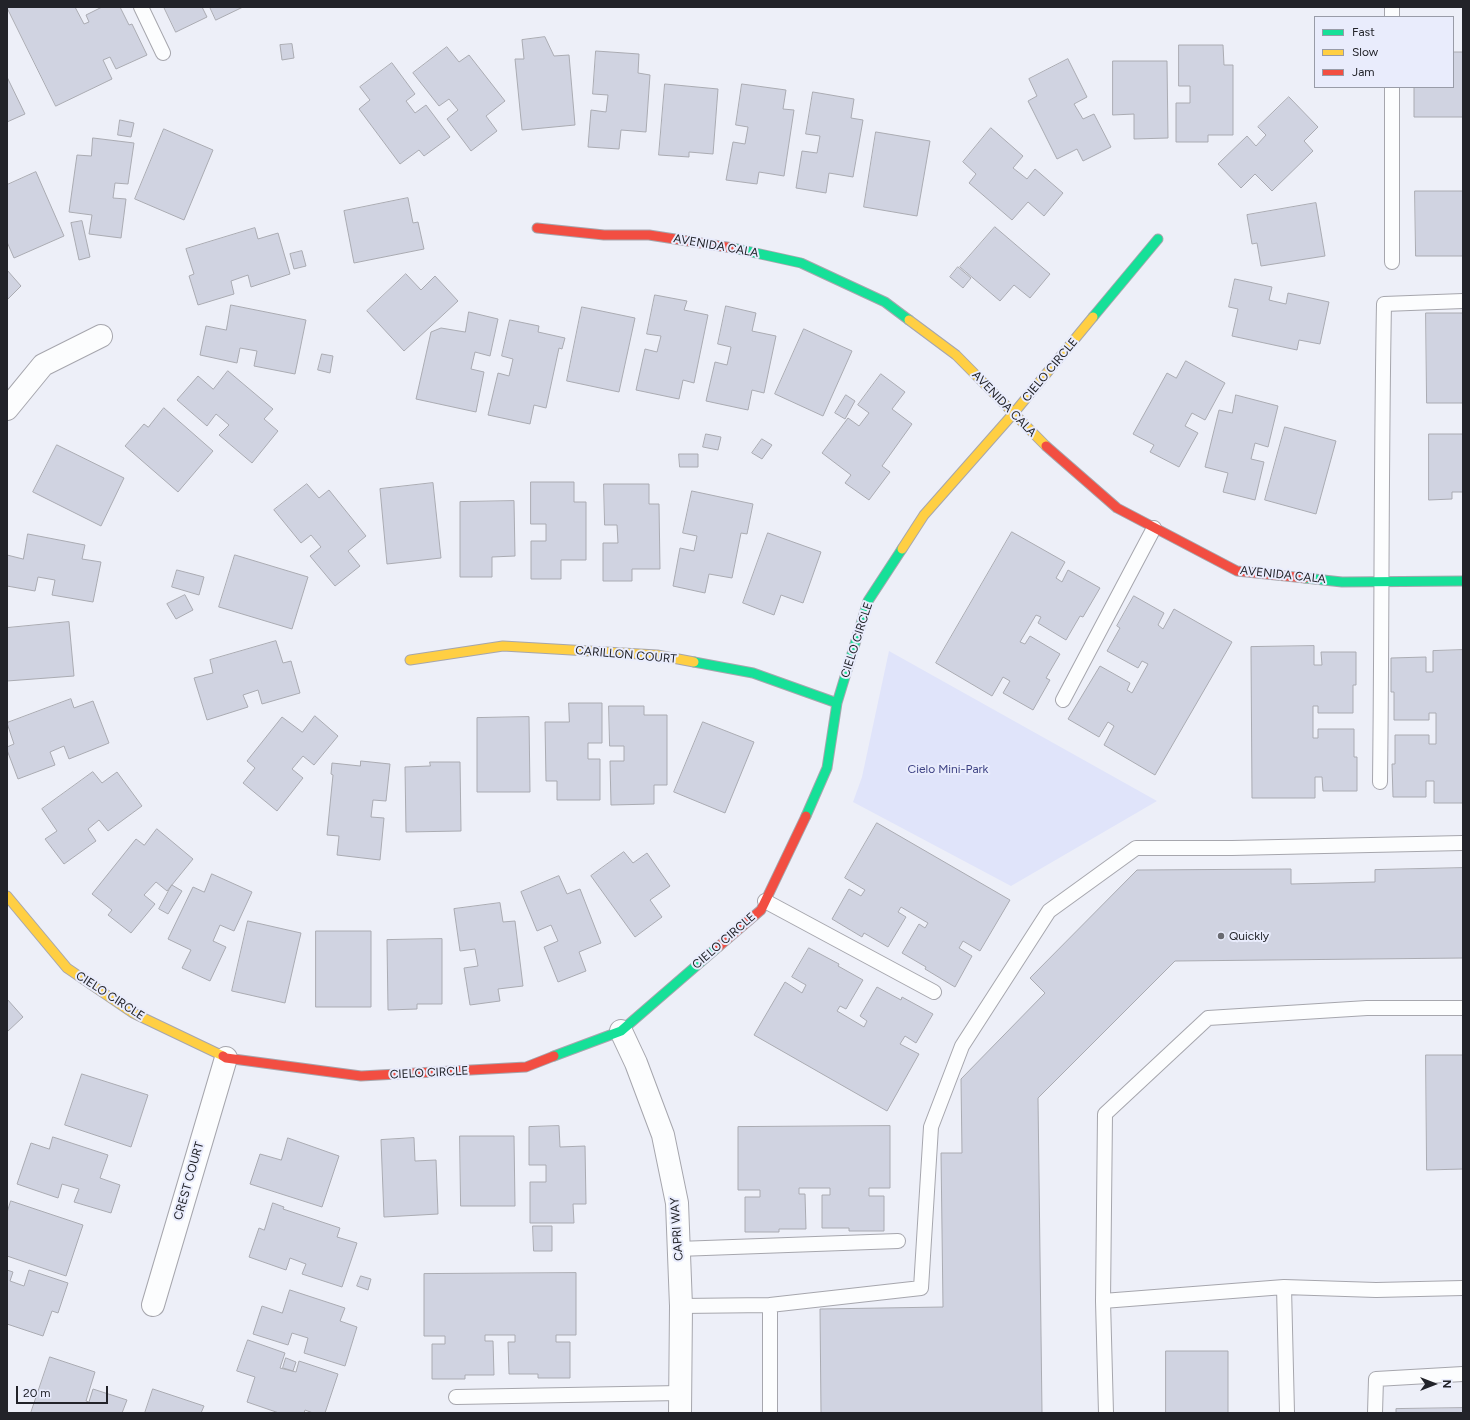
<!DOCTYPE html>
<style>
body{margin:0}
#map{position:relative;width:1470px;height:1420px;overflow:hidden;background:#edeff8;font-family:Figtree,sans-serif}
canvas{display:block}
.frame{position:absolute;inset:0;border:8px solid #222329;pointer-events:none}
.legend{position:absolute;left:1314px;top:16px;width:140px;height:72px;box-sizing:border-box;background:#e9ecfc;border:1px solid #999ca8;margin:0;padding:5px 7px;list-style:none;font-size:12px;color:#222329}
.legend li{display:flex;align-items:center;gap:8px;height:20px}
.legend b{width:20px;border:1px solid #999ca8}
.north{position:absolute;left:1414px;top:1364px;width:40px;height:40px;-webkit-text-stroke:3px #e9ecfc;paint-order:stroke;rotate:90deg;font-size:11px;font-weight:700;line-height:16px;text-align:center;color:#222329}
.north::after{content:'';display:block;margin:auto;width:14px;height:18px;background:#222329;clip-path:polygon(50% 0,100% 100%,50% 72%,0 100%)}
.scale{position:absolute;left:16px;top:1386px;width:92px;height:18px;box-sizing:border-box;border:2px solid #222329;border-top:0;padding-left:5px;font-size:12px;line-height:14px;white-space:nowrap;color:#222329;-webkit-text-stroke:3px #e9ecfc;paint-order:stroke}
</style>
<div id="map">
<canvas width="1470" height="1420"></canvas>
<div class="frame"></div>
<ul class="legend">
<li><b style="height:5px;background:#16e098"></b>Fast</li>
<li><b style="height:5px;background:#ffcf43"></b>Slow</li>
<li><b style="height:5px;background:#f24e42"></b>Jam</li>
</ul>
<div class="north">N</div>
<div class="scale">20 m</div>
</div>
<script>
const ctx = document.querySelector('canvas').getContext('2d');
ctx.lineJoin = 'round';
function fillPath(path, color) { ctx.fillStyle = color; ctx.fill(path, 'evenodd'); }
function strokePath(path, color, width, dash) { ctx.strokeStyle = color; ctx.lineWidth = width; ctx.lineCap = dash ? 'butt' : 'round'; ctx.setLineDash(dash || []); ctx.stroke(path); }
function drawText(font, color, halo, rows, align = 'center') {
  ctx.font = font + ' Figtree,sans-serif'; ctx.lineWidth = 4; ctx.setLineDash([]); ctx.textBaseline = 'middle'; ctx.strokeStyle = halo; ctx.fillStyle = color; for (const [text, x, y, turn = 0] of rows) {
    ctx.save(); ctx.translate(x, y); ctx.rotate((+turn || 0) * Math.PI / 180); ctx.textAlign = isNaN(turn) ? turn : align; if (halo) ctx.strokeText(text, 0, 0); ctx.fillText(text, 0, 0); ctx.restore();
  }
}
fillPath(new Path2D(`
 M889 651 1157 801 1011 886 853 802 862 777Z`), '#e0e4fa');
const building = new Path2D(`
 M7 7H75L84 24 89 22 86 15 102 7H120L129 25 132 24 147 55 116 69 110 57 103 60 112 79 56 106Z
 M164 7H202L207 17 176 32Z
 M210 7H243L216 20Z
 M545 37 554 56 569 55 575 125 522 130 515 59H524L522 40Z
 M292 44 294 58 282 60 280 45Z
 M1179 45H1223L1224 65H1233V135H1208V142H1176V103H1190V86H1179Z
 M447 47 459 62 469 55 505 101 486 116 497 131 471 151 447 119 458 110 449 99 439 106 413 73Z
 M596 51 639 54 638 73 650 75 646 132 621 130 619 149 588 147 591 110 606 112 608 95 593 94Z
 M1453 52H1463V117H1414V87H1453Z
 M1068 59 1087 97 1074 104 1083 119 1094 114 1111 147 1083 161 1077 149 1057 159 1028 101 1037 96 1029 79Z
 M1113 61H1167L1168 138 1134 139V114L1113 115Z
 M392 63 415 94 406 101 415 113 426 105 450 137 424 156 419 150 400 164 359 109 370 100 360 87Z
 M7 77 25 114 7 122Z
 M665 84 718 89 713 154 689 152V157L659 155Z
 M742 84 786 90 783 109 794 110 784 176 759 172 757 184 726 180 733 142 745 144 748 127 736 125Z
 M813 92 854 99 851 118 863 120 853 177 829 173 826 193 796 188 802 151 817 153 820 136 806 134Z
 M1289 97 1318 127 1304 141 1313 151 1272 191 1255 174 1241 188 1218 164 1247 136 1256 146 1266 135 1258 127Z
 M120 120 134 123 131 137 118 135Z
 M991 128 1023 156 1013 168 1027 179 1035 169 1063 193 1044 216 1028 202 1012 220 969 183 976 174 963 162Z
 M164 129 213 150 184 220 135 199Z
 M876 132 930 141 917 216 864 207Z
 M93 138 134 143 128 184 115 183 113 198 126 199 121 238 89 234 92 215 69 212 77 155 91 156Z
 M36 172 64 236 14 258 7 242V185Z
 M1415 191H1463V256H1416Z
 M408 198 413 223 418 222 424 249 354 263 344 211Z
 M1316 203 1325 256 1261 266 1257 243 1252 244 1247 215Z
 M82 221 90 257 79 260 71 223Z
 M995 227 1050 274 1030 298 1014 285 1000 301 960 267Z
 M255 228 258 239 278 233 290 274 251 287 248 275 231 281 234 294 198 305 189 276 194 274 186 249Z
 M302 251 306 266 294 269 290 254Z
 M958 267 971 278 963 288 950 277Z
 M7 270 21 286 7 300Z
 M406 274 421 290 435 276 458 301 404 351 367 311Z
 M1235 279 1272 287 1269 300 1273 301 1286 304 1288 293 1329 302 1320 344 1299 340 1297 350 1232 336 1238 309 1229 307Z
 M655 295 687 301 684 310 708 315 694 383 683 380 679 399 636 390 645 349 657 352 661 336 647 334Z
 M231 305 306 320 295 374 254 366 257 351 240 348 237 363 200 355 206 326 226 330Z
 M726 306 756 313 752 331 776 336 764 393 752 390 748 410 706 401 715 362 727 365 731 347 718 344Z
 M582 307 635 318 619 392 567 381Z
 M469 312 498 319 490 356 475 352 471 369 484 372 476 412 416 399 431 332 441 328 465 332Z
 M1426 313H1463V403H1427Z
 M510 320 539 326 538 332 565 338 562 349 559 348 546 408 534 405 530 424 488 415 498 373 509 376 513 359 502 356Z
 M804 329 852 351 823 416 775 394Z
 M322 354 333 356 330 373 318 370Z
 M1186 361 1225 383 1205 420 1192 413 1185 426 1198 433 1179 467 1150 452 1154 445 1133 434 1167 373 1176 378Z
 M228 371 273 409 264 419 278 431 252 463 219 435 229 425 216 414 207 426 177 400 198 376 213 389Z
 M881 374 905 392 892 409 912 424 882 466 890 472 869 500 845 483 851 475 822 453 848 418 859 426 869 413 858 405Z
 M846 395 855 401 845 419 835 413Z
 M1236 395 1278 406 1268 447 1255 443 1251 459 1264 462 1255 500 1223 492 1228 473 1205 467 1219 410 1232 413Z
 M164 408 213 451 178 492 125 446 144 424 148 427Z
 M1285 427 1336 441 1316 514 1265 500Z
 M706 434 721 437 718 450 703 447Z
 M1429 434H1463V492H1452V499L1429 500Z
 M762 439 772 445 762 459 752 453Z
 M57 445 124 478 101 526 33 492Z
 M679 454H698V467H680Z
 M531 482H574V502H586V560H561V579H531V541H546V524H531Z
 M433 483 441 558 387 564 380 489Z
 M307 484 319 498 329 490 366 536 348 551 360 566 335 586 310 556 321 547 311 535 301 543 274 510Z
 M604 484H649V504H659L660 569H632V581H603V543H618L617 525H605Z
 M692 491 753 504 747 534 741 533 732 578 709 574 705 593 673 586 680 548 694 551 697 536 683 533Z
 M514 501 515 556 492 557V577H460V502Z
 M1012 532 1065 562 1056 578 1062 582 1068 570 1100 588 1083 617 1080 616 1066 640 1038 623 1041 617 1036 615 1020 642 1025 644 1030 636 1060 654 1046 678 1050 680 1033 710 1003 693 1010 681 1003 677 992 696 936 663Z
 M768 533 821 552 803 603 781 595 774 615 743 603Z
 M28 534 85 545 82 559 101 562 93 602 52 595 55 580 38 577 35 591 7 586V555L23 559Z
 M235 555 308 577 292 629 219 607Z
 M177 570 204 577 199 595 172 587Z
 M185 595 193 610 176 619 167 604Z
 M1134 596 1164 613 1158 625 1163 629 1174 609 1232 642 1155 775 1104 745 1114 726 1108 722 1099 737 1068 719 1100 666 1130 683 1127 690 1132 693 1148 664 1142 661 1138 668 1107 651 1120 628 1117 626Z
 M69 622 74 676 7 681V628Z
 M276 641 283 663 291 661 300 693 262 704 258 690 243 695 248 707 207 720 194 678 213 673 210 660Z
 M1314 646V665H1322L1321 652H1356V685H1353V713H1318V706H1313V738H1318V729H1354V757H1357V791H1323L1322 777H1315V798H1252L1251 647Z
 M1463 650V803H1434V781H1426V797H1393L1392 764H1395V735H1429V744H1436V713H1429V720H1394V692H1391V658L1426 657V672H1433V651Z
 M71 699 74 708 93 701 109 743 69 759 64 746 50 752 55 765 18 779 7 750V747L14 744 7 723Z
 M569 703H602V743H588V759H600V800H557V781H546L545 722H569Z
 M609 706H644V715H667V785H654V804L611 805 610 761H624V746H610Z
 M315 716 338 736 314 765 303 756 292 769 303 778 277 811 243 783 255 768 247 761 282 717 302 732Z
 M529 717 530 792H477V718Z
 M703 722 754 742 725 813 674 792Z
 M361 761 390 764 386 801 373 800 371 817 384 818 380 860 337 855 339 836 327 835 333 775 331 774 332 763 360 766Z
 M430 762H460L461 831 406 832 405 767 430 766Z
 M93 772 102 783 117 772 142 806 108 831 99 820 88 829 96 841 64 864 45 839 57 831 42 809Z
 M877 823 1010 900 980 951 963 941 959 948 972 956 955 987 925 969 926 967 902 953 919 924 925 928 928 923 901 907 898 912 906 917 888 947 864 933 862 937 832 919 849 889 861 896 865 890 845 878Z
 M157 829 193 859 167 891 156 882 144 895 155 904 131 933 108 915 112 910 92 894 136 839 144 845Z
 M624 852 633 863 647 853 670 886 650 900 662 917 635 937 591 876Z
 M1463 868V958L1175 961 1038 1098 1042 1413H821L820 1309 943 1307 941 1153H962L961 1079 1045 993 1030 978 1137 870 1291 869V884L1375 882V870Z
 M212 874 252 892 234 931 220 925 213 941 226 947 210 981 182 968 191 950 168 939 193 887 204 892Z
 M559 876 567 894 580 889 601 943 579 952 586 971 558 982 544 947 558 941 551 925 537 931 521 892Z
 M172 885 182 891 168 914 159 909Z
 M500 903 503 922 515 921 523 986 498 989 500 1001 470 1005 464 968 478 966 475 949 460 951 454 909Z
 M248 921 301 933 285 1003 232 991Z
 M316 931H371V1007H316Z
 M442 939V1004H417V1009L388 1010 387 940Z
 M809 948 839 964 838 966 863 980 846 1009 840 1006 837 1011 864 1027 867 1021 860 1016 877 987 901 1000 902 997 933 1014 916 1043 905 1036 900 1044 919 1054 887 1111 754 1035 785 982 802 993 806 985 792 977Z
 M7 999 23 1017 7 1032Z
 M1426 1055H1463V1169L1427 1170Z
 M82 1074 148 1095 131 1147 65 1125Z
 M559 1126 560 1147 585 1146 586 1204H573L574 1223H530V1182H546V1165H529V1127Z
 M890 1126V1188H869V1196H884V1231H849V1228H822V1195H830V1188H799V1194H805L806 1229H779V1232H745V1197H760V1190H738V1127Z
 M460 1136H514L515 1206H461Z
 M53 1137 108 1155 100 1178 120 1185 111 1213 74 1202 79 1189 62 1184 58 1198 17 1184 31 1143 49 1149Z
 M288 1138 339 1156 322 1207 250 1184 260 1154 281 1160Z
 M414 1138 415 1161 436 1160 438 1214 384 1217 381 1140Z
 M11 1201 83 1225 66 1276 7 1256V1213Z
 M273 1203 284 1207 283 1209 340 1228 337 1237 357 1243 342 1287 302 1274 306 1264 290 1258 286 1270 249 1257 259 1228 264 1230Z
 M533 1226H552V1251H534Z
 M7 1270 13 1272 10 1281 24 1286 29 1270 68 1283 58 1313 52 1311 43 1336 7 1324Z
 M576 1273V1335H556V1342H570V1378H538V1374H509L508 1342H515V1335H485V1341H493L494 1375H465V1379H432V1344H445V1336H424V1274Z
 M361 1276 371 1279 368 1290 357 1286Z
 M290 1290 345 1308 340 1321 357 1327 345 1366 304 1353 308 1338 292 1333 288 1345 253 1334 262 1306 282 1313Z
 M248 1340 285 1353 280 1368 296 1372 299 1361 338 1374 325 1413H313L305 1410 304 1413H279L247 1402 255 1377 237 1371Z
 M1166 1351H1228V1413H1166Z
 M50 1357 95 1372 86 1401 89 1402 93 1389 127 1400 122 1413H31Z
 M286 1358 296 1362 293 1371 283 1368Z
 M153 1389 204 1406 201 1413H145Z
 M1463 1408V1413H1396V1409Z`);
fillPath(building, '#d0d3e1');
strokePath(building, '#aaabb2', 1);
const lane = new Path2D(`
 M141 7 163 53
 M1392 7V17
 M1392 87V262
 M1063 700 1154 528
 M1380 782C1382 623 1381 463 1384 304L1463 301
 M765 901 934 992
 M678 1249 898 1241
 M1284 1287 1287 1413
 M1103 1301 1284 1287 1376 1290 1463 1288
 M770 1305 921 1288 931 1127 962 1046 1049 911 1136 848H1232L1463 843
 M681 1306 770 1305V1413
 M456 1397 680 1393
 M1106 1413 1103 1301 1105 1114 1208 1018 1367 1008H1463
 M1375 1413 1376 1379 1463 1374`);
const street = new Path2D(`
 M7 409 43 365 101 336
 M621 1031 636 1063 663 1135 677 1203 681 1306 680 1413
 M153 1305 226 1058`);
const fast = new Path2D(`
 M733 248 801 263 885 302 909 320
 M1093 317 1158 239
 M1305 578 1342 582 1463 581
 M694 662 753 673 837 703
 M806 816 827 768 837 703 868 601 902 549
 M554 1056 621 1031 718 947`);
const slow = new Path2D(`
 M909 320 956 355 1046 446
 M902 549 924 515 1013 414 1093 317
 M410 660 503 646 657 655 694 662
 M7 896 67 968 133 1013 223 1056`);
const jam = new Path2D(`
 M537 228 604 235H649L733 248
 M1046 446 1117 508 1237 571 1305 578
 M718 947 761 910 806 816
 M223 1056 226 1058 361 1076 526 1067 554 1056`);
strokePath(lane, '#a6a6ad', 16);
strokePath(street, '#a6a6ad', 24);
strokePath(fast, '#a6a6ad', 11);
strokePath(slow, '#a6a6ad', 11);
strokePath(jam, '#a6a6ad', 11);
strokePath(lane, '#fcfdfe', 14);
strokePath(street, '#fcfdfe', 22);
strokePath(fast, '#16e098', 9);
strokePath(slow, '#ffcf43', 9);
strokePath(jam, '#f24e42', 9);
for (const [x, y, r, color] of [
 [1221,936,4,"#696a71"]
]) { const dot = new Path2D(); dot.arc(x, y, r, 0, 2 * Math.PI); ctx.fillStyle = color; ctx.fill(dot); strokePath(dot, '#e9ecfc', 1.5); }
drawText('12px', '#222329', '#e9ecfc', [
 ["AVENIDA CALA",716,246,10],
 ["CIELO CIRCLE",1050,370,-50],
 ["AVENIDA CALA",1004,404,46],
 ["AVENIDA CALA",1283,575,6],
 ["CIELO CIRCLE",857,640,-72],
 ["CARILLON COURT",626,655,5],
 ["CIELO CIRCLE",724,941,-41],
 ["CIELO CIRCLE",110,996,33],
 ["CIELO CIRCLE",429,1073,-3],
 ["CREST COURT",189,1181,-74],
 ["CAPRI WAY",677,1229,-94]
]);
drawText('12px', '#3e4385', '#e9ecfc', [
 ["Cielo Mini-Park",948,769]
]);
drawText('12px', '#222329', '#e9ecfc', [
 ["Quickly",1229,936]
], 'left');
</script>
